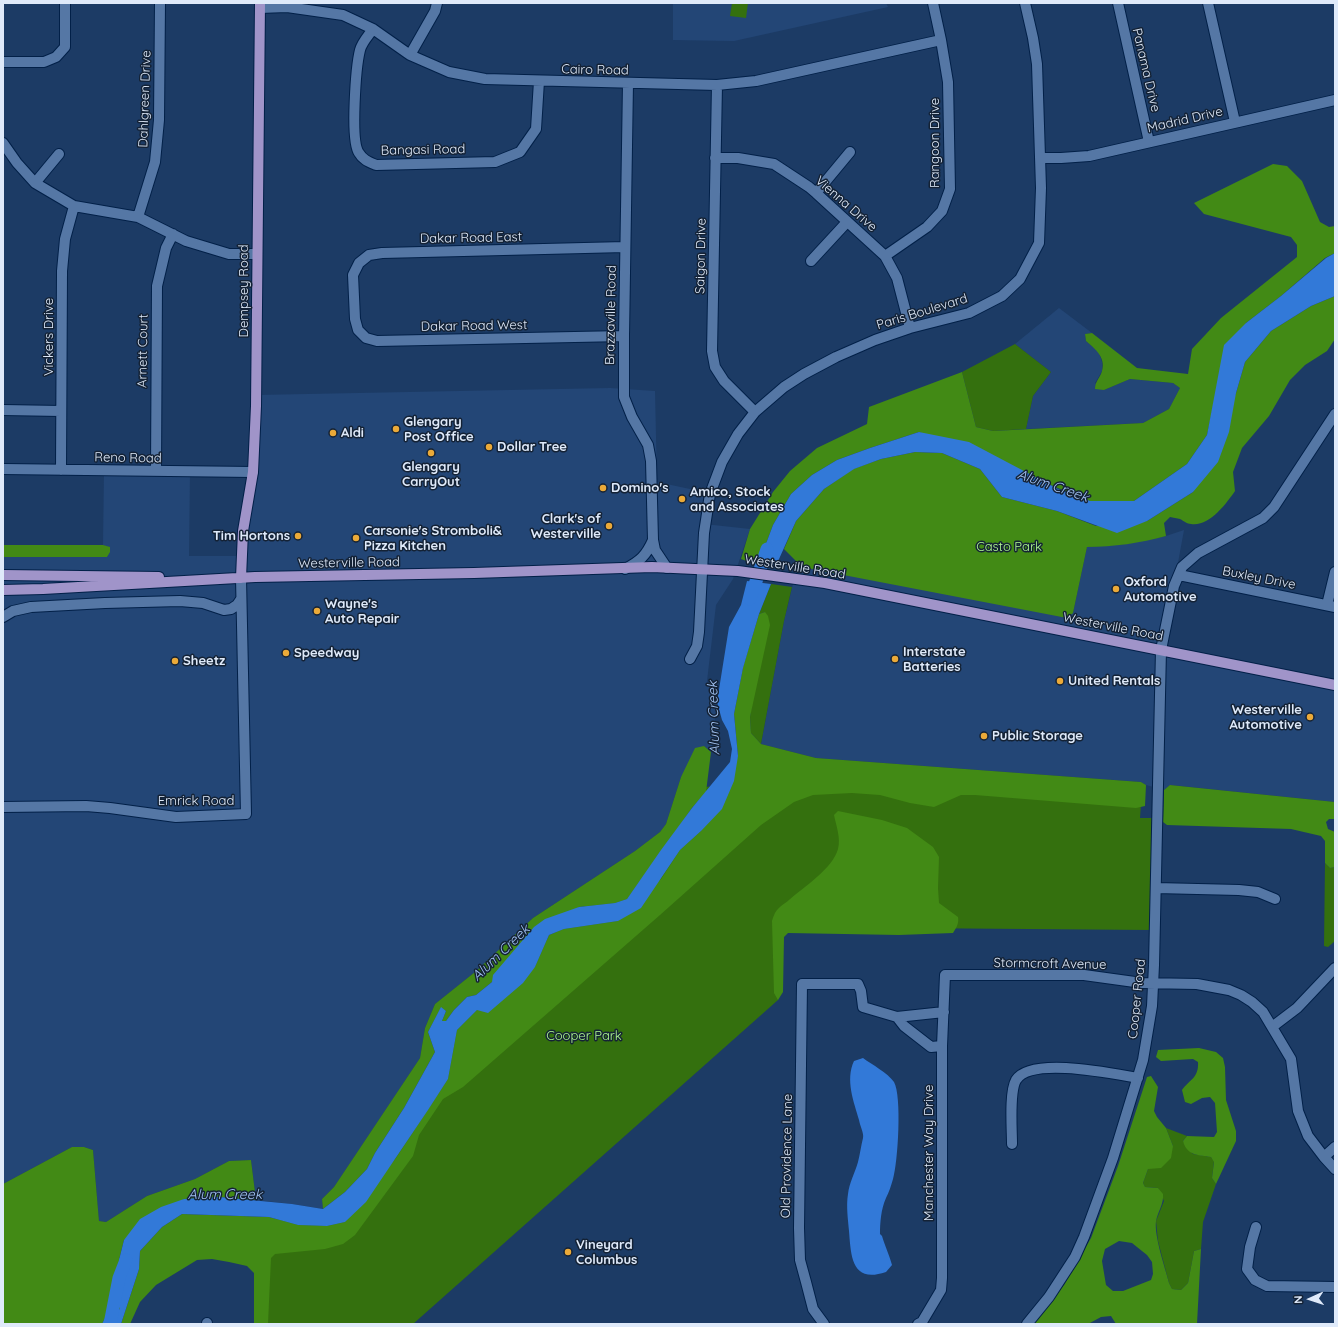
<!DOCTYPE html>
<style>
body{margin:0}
#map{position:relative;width:1338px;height:1327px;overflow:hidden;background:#1c3b65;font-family:Quicksand,sans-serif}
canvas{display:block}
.frame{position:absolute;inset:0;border:4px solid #dfeafa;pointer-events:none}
.north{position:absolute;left:1290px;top:1279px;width:40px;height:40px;-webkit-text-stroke:3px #142235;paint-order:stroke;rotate:267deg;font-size:11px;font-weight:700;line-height:16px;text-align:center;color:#dfeafa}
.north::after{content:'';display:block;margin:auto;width:14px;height:18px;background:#dfeafa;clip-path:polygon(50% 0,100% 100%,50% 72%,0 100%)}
</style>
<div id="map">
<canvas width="1338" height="1327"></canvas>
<div class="frame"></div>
<div class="north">N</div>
</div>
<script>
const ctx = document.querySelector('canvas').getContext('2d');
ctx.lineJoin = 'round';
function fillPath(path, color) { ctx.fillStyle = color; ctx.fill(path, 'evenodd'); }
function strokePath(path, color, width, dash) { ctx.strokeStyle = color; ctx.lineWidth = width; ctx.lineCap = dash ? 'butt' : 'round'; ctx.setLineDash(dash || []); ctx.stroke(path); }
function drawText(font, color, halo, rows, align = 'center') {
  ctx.font = font + ' Quicksand,sans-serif'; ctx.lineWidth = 3; ctx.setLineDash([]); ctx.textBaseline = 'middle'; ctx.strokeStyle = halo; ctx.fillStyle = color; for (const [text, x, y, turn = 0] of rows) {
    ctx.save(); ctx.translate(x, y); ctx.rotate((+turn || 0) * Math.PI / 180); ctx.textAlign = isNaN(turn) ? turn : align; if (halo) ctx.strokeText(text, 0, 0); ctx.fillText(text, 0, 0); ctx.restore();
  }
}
fillPath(new Path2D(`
 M673 3H886L888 7 734 41 673 40Z
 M1059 308 1092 333 1085 334 1086 341 1099 352 1102 362V371L1095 383 1104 390 1130 379 1173 383 1180 388 1169 409 1143 423 1026 429 1033 396 1051 372 1015 344Z
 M610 388 655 391 657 482 709 493 704 524 750 529 733 579 716 605 707 681 717 702 711 752 704 746 681 777 666 824 660 832 635 851 533 918 475 972 435 1004 425 1028 420 1058 334 1187 322 1199 323 1209 292 1204 256 1200 251 1160 229 1161 195 1179 147 1196 106 1222 99 1221 93 1150 84 1147H72L3 1184V557H107L110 548 103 545 104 471 190 472 189 556H244L257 395Z
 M1184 530 1162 650 1335 684V802L1171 785 1164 790 1146 785 1141 782 816 758 761 744 784 621 798 563 807 568 1073 613 1087 547 1125 544 1166 536Z`), '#234676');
fillPath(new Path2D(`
 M732 3H748L746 18 730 16Z
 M1015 344 1051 372 1033 396 1026 429 993 431 976 427 962 372Z
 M771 584 792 587 784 621 761 744 751 733 750 717 765 612 759 614Z
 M828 781 874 788 1141 804 1140 818H1152L1150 930 779 927 778 1000 413 1324H254V1221L343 1215 435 1055 475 1004 706 798 690 799 702 787Z
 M1325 863 1330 868 1335 867V941L1328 947 1324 946Z
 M1166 1128 1187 1136 1183 1141 1193 1154 1211 1157 1214 1161 1212 1178 1216 1184 1203 1222 1201 1249 1194 1251 1188 1283 1181 1290 1172 1289 1169 1283 1158 1241 1156 1221 1164 1201 1158 1188 1145 1187 1143 1183 1148 1169 1173 1146Z`), '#34700e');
fillPath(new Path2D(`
 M1273 164 1287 166 1302 181 1320 222 1329 227 1335 226V253L1325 258 1281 296 1246 323 1216 393 1207 435 1187 464 1134 501H1090L919 432 870 448 837 460 812 475 791 494 773 525 758 565 741 559 750 529 773 492 790 471 817 448 867 424 869 407 962 372 976 427 993 431 1143 423 1169 409 1180 388 1173 383 1130 379 1104 390 1095 389C1095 381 1100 378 1102 371 1106 357 1095 349 1086 341L1085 334 1092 333 1137 368 1188 374 1192 349 1221 318 1297 257V245L1291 237 1204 214 1194 203Z
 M1335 296V339L1327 351 1305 365 1290 380 1269 416 1242 448 1233 472 1235 491C1226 504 1209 527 1191 524 1187 524 1184 521 1180 519 1177 518 1173 518 1170 517L1164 523 1166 536C1140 543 1114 547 1087 547L1073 613 1067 618 807 568 798 563 784 549 796 521 824 489 853 469 881 459 915 452 942 453 980 469 1002 497 1057 511 1096 526 1147 521 1193 492 1236 393 1245 362 1271 331 1311 306Z
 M3 545H103L110 547V552L107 557H3Z
 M765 612 768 616 770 625 750 717 751 733 761 744 816 758 1141 782 1146 785 1145 806 1136 808 975 795H961L934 807 910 803 880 795 852 793 813 795 794 802 761 825 660 915 463 1087 443 1099 419 1135 413 1156 355 1235 343 1244 325 1249 275 1254 271 1258 268 1324H254V1273L247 1266 229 1262 212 1259 197 1260 156 1285 140 1302 130 1324H121L139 1269 140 1251 162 1227 182 1214 269 1217 298 1225 327 1226 345 1222 396 1158 448 1079 457 1030 477 1010 535 967 549 935 564 929 618 921 661 879 680 850 701 831 738 756 734 714 743 667 759 614Z
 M704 746 711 752 706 792 692 808 627 899 615 903 579 907 492 982 476 995 467 997 454 1010 446 1021H442L446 1011 441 1008 428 1032 435 1052 404 1108 375 1153 367 1169 345 1192 323 1209 322 1199 334 1187 420 1058 425 1028 435 1004 475 972 533 918 635 851 660 832 666 824 681 777 695 748Z
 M1170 785 1335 802V819H1329L1326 822 1328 829 1335 832V867L1330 868 1325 863V841L1321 836 1291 829 1167 825 1163 822 1164 790Z
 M838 811 882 820 907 828 933 847 939 857 938 888 939 903 958 917C959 923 957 927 953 933L899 935 788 933 784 937 783 992 778 1000 774 993 772 921C776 908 779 908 789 900 804 887 833 868 838 849 841 838 836 825 834 815Z
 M1199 1048 1216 1052 1223 1058 1225 1067 1226 1100 1236 1131V1141L1216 1184 1212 1178 1214 1162 1211 1157C1199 1155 1187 1156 1183 1141L1187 1136 1214 1137 1217 1132 1215 1103 1210 1097 1202 1098 1191 1104 1185 1102 1182 1090C1190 1079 1199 1078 1198 1062L1193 1059 1161 1061 1156 1057 1158 1050Z
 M1151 1076 1158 1087 1154 1111 1157 1117 1166 1128 1173 1146 1171 1158 1161 1168 1148 1169 1143 1183 1145 1187 1158 1188 1163 1194C1164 1204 1158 1211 1156 1221 1154 1236 1165 1267 1169 1283L1172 1289 1181 1290 1188 1283 1194 1251 1201 1249 1197 1324H1116L1111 1316 1101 1317 1088 1324H1033L1064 1285 1091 1238 1118 1166 1147 1077ZM1119 1241 1132 1243 1147 1255 1152 1262 1153 1274 1151 1280 1123 1291H1113L1106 1285 1102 1261 1105 1249Z
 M72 1147H84L93 1150 99 1221 106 1222 147 1196 195 1179 229 1161 251 1160 256 1200 219 1197 184 1199 124 1240 119 1260 120 1309 106 1316 102 1324H3V1184Z`), '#428a15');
fillPath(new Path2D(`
 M1335 253V296L1311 306 1271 331 1245 362 1236 393 1229 432 1218 462 1193 492 1147 521 1117 533 1057 511 1002 497 980 469 942 453 915 452 881 459 854 469 824 489 796 521 775 568 758 565 773 525 791 494 812 475 837 460 870 448 919 432 969 442 1058 489 1090 501H1134L1187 464 1207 435 1224 345 1246 323 1281 296 1326 258Z
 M747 581 771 584 759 614 743 668 734 714 738 756 734 781 722 809 701 831 680 850 641 908 618 921 564 929 549 935 535 967 523 983 488 1013 477 1010 457 1030 448 1079 428 1110 366 1202 345 1222 327 1226 298 1225 269 1217 182 1214 162 1227 140 1251 139 1269 121 1324H102L106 1316 120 1309 119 1260 124 1240 140 1219 161 1207 184 1199 219 1197 292 1204 323 1209 345 1192 367 1169 375 1153 404 1108 435 1052 428 1032 441 1007 446 1011 442 1021H446L454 1010 467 997 476 995 492 982 493 975 534 927 545 919 579 907 615 903 627 899 661 850 692 808 730 762 732 749 728 731 722 720 717 702 729 627 741 605Z
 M863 1058C871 1064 888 1073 894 1082 902 1096 898 1162 893 1179 891 1186 889 1192 886 1198 881 1209 880 1223 880 1234L882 1236C885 1246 889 1254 892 1265L886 1272C851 1284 851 1255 849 1231 848 1219 846 1206 848 1194 849 1183 855 1173 858 1162 860 1154 861 1146 863 1138 864 1133 860 1126 859 1120 854 1102 845 1080 854 1061Z`), '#3279d8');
strokePath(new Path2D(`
 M750 599 767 549
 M110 1324 119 1278 126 1260`), '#3279d8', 13);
const minor = new Path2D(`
 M1118 3 1149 142
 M1208 3 1235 122
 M260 8 287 7 343 15 373 29 410 55 449 72 485 79 717 85 756 81 941 40
 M373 29C369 35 362 42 360 50 356 66 350 141 359 153 363 160 369 162 376 165L495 162 520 152 536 129 539 81
 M410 55 435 11 437 3
 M3 62H44L56 57 65 47V3
 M628 83 624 336V397L632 417 648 445 651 461 653 540 655 550 667 568
 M717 85 712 351 715 367 724 381 755 412
 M3 143 17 163 35 183 74 206 138 217 186 241 229 254H257
 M715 158H738L774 164 809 187 816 193 885 256 897 278 910 328
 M1040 158H1061L1089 156 1335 100
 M35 183 59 154
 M816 193 850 152
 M138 217 155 162 159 120 160 3
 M885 256 927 227 942 211 950 189 948 82 941 40 933 3
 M811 261 847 222
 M624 336 377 341 366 338 358 330 355 319 353 275 359 263 369 255 382 253 625 247
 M3 410 61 411
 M3 469 253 472
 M61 470 62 271 65 239 74 206
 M156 471 157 286 166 248 173 234
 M625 569C640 561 646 556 653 540
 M1179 575 1335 607
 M1327 605 1335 572
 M3 617 13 611 31 607 105 603 180 601 203 603 224 610 231 609 237 605 241 599
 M690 659 697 646 699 632 704 533 710 494 722 462 738 434 755 412 784 387 804 374 836 357 875 340 910 328 969 313 1002 296 1020 279 1039 243 1041 188 1037 64 1033 38 1025 3
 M3 807 86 806 110 808 176 817 246 814 241 578
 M1156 888 1239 890 1258 892 1275 899
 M897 1017 904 1026 931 1047 942 1046
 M1272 1027 1297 1008 1335 968
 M1012 1144C1012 1129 1009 1092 1016 1080 1031 1056 1114 1074 1138 1078
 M1324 1157 1335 1147
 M1256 1227 1250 1247 1247 1269 1255 1280 1267 1286 1335 1287
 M207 1323V1324
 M824 1324 813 1309 806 1282 800 1260 799 1228 802 984H858L861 991 863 1007 897 1017 944 1012
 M918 1324 922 1322 941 1290 942 1278V1046L945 975H1084L1142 983 1197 984 1229 990 1241 995 1252 1002 1263 1012 1291 1059 1298 1111 1308 1136 1324 1157 1335 1169
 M1027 1324 1049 1297 1075 1257 1084 1237 1113 1158 1143 1060 1152 1006 1154 965 1161 650 1174 586 1182 567 1198 553 1263 518 1274 507 1335 414`);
const major = new Path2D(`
 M3 575 159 577
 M241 578 243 531 253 472 256 406 260 3
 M3 590 43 589 255 577 474 573 652 567 738 571 825 583 1335 685`);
strokePath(minor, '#022048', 12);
strokePath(major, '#022048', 12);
strokePath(minor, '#5577a5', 10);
strokePath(major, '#a094c9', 10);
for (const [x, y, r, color] of [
 [396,429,4,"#ebaa39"],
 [333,433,4,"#ebaa39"],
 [489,447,4,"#ebaa39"],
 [431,453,4,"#ebaa39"],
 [603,488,4,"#ebaa39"],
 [682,499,4,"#ebaa39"],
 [609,526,4,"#ebaa39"],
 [298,536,4,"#ebaa39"],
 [356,538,4,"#ebaa39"],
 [1116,589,4,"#ebaa39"],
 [317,611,4,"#ebaa39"],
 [286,653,4,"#ebaa39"],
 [895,659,4,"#ebaa39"],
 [175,661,4,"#ebaa39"],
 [1060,681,4,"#ebaa39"],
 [1310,717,4,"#ebaa39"],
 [984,736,4,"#ebaa39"],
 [568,1252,4,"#ebaa39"]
]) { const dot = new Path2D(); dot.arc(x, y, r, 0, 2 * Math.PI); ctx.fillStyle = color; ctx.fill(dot); strokePath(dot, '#142235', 1.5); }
drawText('13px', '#dfeafa', '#142235', [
 ["Cairo Road",595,70,1],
 ["Panama Drive",1146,70,77],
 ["Dahlgreen Drive",145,99,-88],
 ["Madrid Drive",1185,120,-13],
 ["Rangoon Drive",935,143,-90],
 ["Bangasi Road",423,150,-1],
 ["Vienna Drive",846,204,41],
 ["Dakar Road East",471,238,-1],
 ["Saigon Drive",701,256,-89],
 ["Dempsey Road",244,291,-90],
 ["Paris Boulevard",922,312,-17],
 ["Brazzaville Road",611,315,-89],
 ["Dakar Road West",474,326,-1],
 ["Vickers Drive",49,337,-90],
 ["Arnett Court",143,351,-89],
 ["Reno Road",128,458,1],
 ["Westerville Road",349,563,-1],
 ["Westerville Road",795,567,9],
 ["Buxley Drive",1259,578,11],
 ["Westerville Road",1113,627,11],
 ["Emrick Road",196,801],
 ["Stormcroft Avenue",1050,964,1],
 ["Cooper Road",1137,999,-84],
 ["Manchester Way Drive",929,1153,-90],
 ["Old Providence Lane",787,1156,-89]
]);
drawText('bold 13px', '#dfeafa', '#142235', [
 ["Glengary",404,422],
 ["Post Office",404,437],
 ["Aldi",341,433],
 ["Dollar Tree",497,447],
 ["Glengary",431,467,"center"],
 ["CarryOut",431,482,"center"],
 ["Domino's",611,488],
 ["Amico, Stock",690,492],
 ["and Associates",690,507],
 ["Clark's of",601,519,"right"],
 ["Westerville",601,534,"right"],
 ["Carsonie's Stromboli&",364,531],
 ["Pizza Kitchen",364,546],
 ["Tim Hortons",290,536,"right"],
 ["Oxford",1124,582],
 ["Automotive",1124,597],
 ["Wayne's",325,604],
 ["Auto Repair",325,619],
 ["Interstate",903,652],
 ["Batteries",903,667],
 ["Speedway",294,653],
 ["Sheetz",183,661],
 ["United Rentals",1068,681],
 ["Westerville",1302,710,"right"],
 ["Automotive",1302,725,"right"],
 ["Public Storage",992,736],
 ["Vineyard",576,1245],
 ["Columbus",576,1260]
], 'left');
drawText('13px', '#b2fa92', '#142235', [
 ["Casto Park",1009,547],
 ["Cooper Park",584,1036]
]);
drawText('italic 14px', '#a1c2f2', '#142235', [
 ["Alum Creek",1053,486,19],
 ["Alum Creek",714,718,-92],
 ["Alum Creek",501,953,-44],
 ["Alum Creek",225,1195]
]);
</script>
